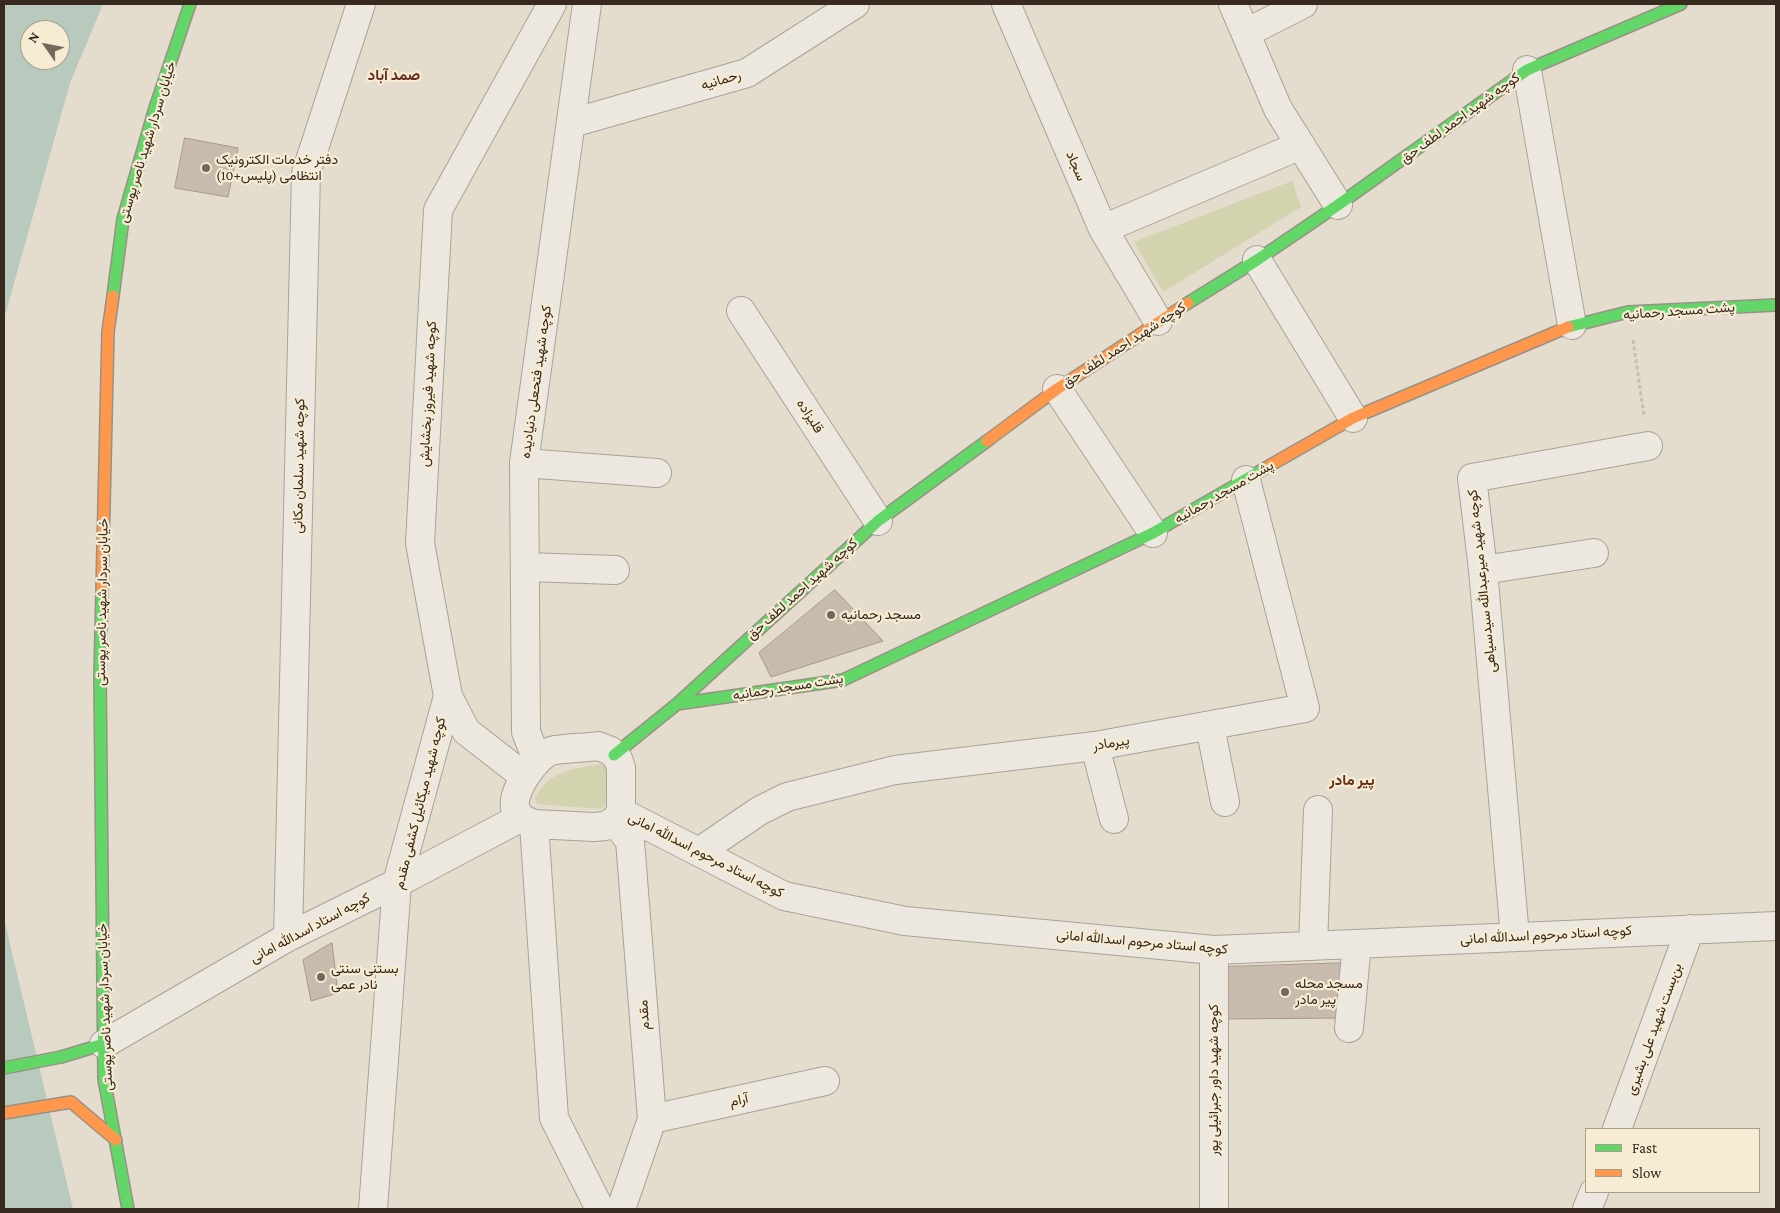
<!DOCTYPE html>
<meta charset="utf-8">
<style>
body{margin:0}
#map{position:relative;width:1780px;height:1213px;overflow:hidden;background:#e4dccd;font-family:"Crimson Pro",serif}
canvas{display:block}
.frame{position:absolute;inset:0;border:5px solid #382a1e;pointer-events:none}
.legend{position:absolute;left:1585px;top:1128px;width:175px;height:65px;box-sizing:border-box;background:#f6ebd3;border:1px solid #aa9e8b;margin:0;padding:6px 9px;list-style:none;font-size:15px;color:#382a1e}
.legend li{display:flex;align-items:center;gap:10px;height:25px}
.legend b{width:25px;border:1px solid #aa9e8b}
.north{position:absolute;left:20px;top:20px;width:50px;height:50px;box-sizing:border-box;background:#f6ebd3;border:1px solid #aa9e8b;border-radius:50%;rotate:303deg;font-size:14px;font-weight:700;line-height:20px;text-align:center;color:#382a1e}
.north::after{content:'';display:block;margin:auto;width:18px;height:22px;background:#74685b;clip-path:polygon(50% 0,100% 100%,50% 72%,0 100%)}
</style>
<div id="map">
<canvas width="1780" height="1213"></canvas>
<div class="frame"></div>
<ul class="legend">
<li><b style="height:6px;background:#63d668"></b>Fast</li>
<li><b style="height:6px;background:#ff974d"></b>Slow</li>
</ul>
<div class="north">N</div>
</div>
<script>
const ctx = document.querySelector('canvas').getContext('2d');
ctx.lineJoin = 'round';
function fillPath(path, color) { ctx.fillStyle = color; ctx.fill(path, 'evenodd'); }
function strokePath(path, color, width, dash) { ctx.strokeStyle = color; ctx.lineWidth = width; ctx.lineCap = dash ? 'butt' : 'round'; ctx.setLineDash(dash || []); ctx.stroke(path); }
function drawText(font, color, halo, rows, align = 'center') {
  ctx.font = font + ' "Crimson Pro",Vazirmatn,serif'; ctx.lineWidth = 4.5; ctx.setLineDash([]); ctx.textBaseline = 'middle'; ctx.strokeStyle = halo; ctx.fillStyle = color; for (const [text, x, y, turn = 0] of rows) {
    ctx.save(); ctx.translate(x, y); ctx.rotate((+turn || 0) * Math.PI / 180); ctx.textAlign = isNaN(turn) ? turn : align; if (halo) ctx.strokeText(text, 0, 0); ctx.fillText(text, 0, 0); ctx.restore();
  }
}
fillPath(new Path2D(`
 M1292 181 1301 207 1163 292 1134 242Z
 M600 764 608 769 605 805 601 809 537 804 535 797C550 771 573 769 600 764Z`), '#d4d3af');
fillPath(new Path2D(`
 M4 4H103L70 83 4 319ZM30 30H60V60H30Z
 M4 917 8 936 73 1209H4Z`), '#b8c9be');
const building = new Path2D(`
 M185 138 238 148 228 197 175 188Z
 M835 590 883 641 771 677 759 653Z
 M332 943 338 993 311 1001 303 960Z
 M1349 963 1345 1018 1222 1019 1223 967Z`);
fillPath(building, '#c8bbae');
strokePath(building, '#a5988c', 1);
const street = new Path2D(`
 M1006 4 1103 229 1158 321
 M1233 4 1278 109 1338 205
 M1246 33 1303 4
 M1527 70 1572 325
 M572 123 747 73 855 4
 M1103 229 1301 145
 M1257 260 1353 418
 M741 311 878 521
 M1057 389 1153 533
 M524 463 657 473
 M526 567 615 570
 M1483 570 1594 553
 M1210 726 1225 802
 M598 746 611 751 618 759 621 768V812L614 821 605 826 594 827 534 824 520 818C519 815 516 811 515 807 512 791 536 756 551 751 563 748 585 748 598 746Z
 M1095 746 1114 819
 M537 760 526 732 524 463 587 4
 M525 777 466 731 448 696 420 543 438 210 552 4
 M621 812 784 896 905 921 1214 950 1776 926
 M614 821 630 841 652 1119 621 1209
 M534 824 554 1118 600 1209
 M699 852 759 811 787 797 895 770 1095 746 1305 708 1246 480
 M288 937 306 173 361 4
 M1515 937 1483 570 1472 478 1648 446
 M1313 946 1318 810
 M1349 1028 1357 944
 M104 1044 288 937 397 883 520 818
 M652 1119 825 1081
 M1617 1129 1690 929
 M373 1209 397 883 448 696
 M1214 1209V950
 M1587 1209 1594 1192`);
const fast = new Path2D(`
 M113 296 123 219 155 108 190 4
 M1188 303 1257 260 1338 205 1527 70 1681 4
 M1568 327 1628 312 1776 305
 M102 591 100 676 104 1079 128 1209
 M677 704 843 680 1153 533 1269 466
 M614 755 677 704 878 521 987 441
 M4 1068 61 1057 104 1044`);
const slow = new Path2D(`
 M987 441 1057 389 1188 303
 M1269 466 1353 418 1568 327
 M102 591 108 332 113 296
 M4 1113 71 1102 116 1140`);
strokePath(street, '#aaa296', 30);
strokePath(fast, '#999186', 14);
strokePath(slow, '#999186', 14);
strokePath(new Path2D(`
 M1633 340 1644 416`), '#c5bfb6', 3, [4, 2.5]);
strokePath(street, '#ece8df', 28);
strokePath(fast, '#63d668', 11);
strokePath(slow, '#ff974d', 11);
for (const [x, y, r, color] of [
 [206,168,5,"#74685b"],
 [831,615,5,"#74685b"],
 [321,977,5,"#74685b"],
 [1285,992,5,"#74685b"]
]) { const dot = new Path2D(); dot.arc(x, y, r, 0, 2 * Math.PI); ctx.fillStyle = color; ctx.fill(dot); strokePath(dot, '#f6ebd3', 2); }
drawText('14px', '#382a1e', '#f6ebd3', [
 ["رحمانیه",721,80,-16],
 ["کوچه شهید احمد لطف حق",1460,118,-36],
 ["خیابان سردار شهید ناصر پوستی",147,142,-73],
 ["سجاد",1076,166,67],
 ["پشت مسجد رحمانیه",1679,311,-4],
 ["کوچه شهید احمد لطف حق",1124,345,-33],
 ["کوچه شهید فتحعلی دنیادیده",536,382,-82],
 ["کوچه شهید فیروز بخشایش",428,394,-87],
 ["قلیزاده",810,416,57],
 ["کوچه شهید سلمان مکانی",299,466,-89],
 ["پشت مسجد رحمانیه",1224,492,-30],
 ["کوچه شهید میرعبدالله سیدسیاهی",1482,581,-96],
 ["کوچه شهید احمد لطف حق",802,589,-42],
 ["خیابان سردار شهید ناصر پوستی",102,602,-89],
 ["پشت مسجد رحمانیه",788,687,-9],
 ["پیرمادر",1111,743,-9],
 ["کوچه شهید میکائیل کشفی مقدم",420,803,-76],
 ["کوچه استاد مرحوم اسدالله امانی",706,855,27],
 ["کوچه استاد اسدالله امانی",310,928,-28],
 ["کوچه استاد مرحوم اسدالله امانی",1546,935,-3],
 ["کوچه استاد مرحوم اسدالله امانی",1142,942,5],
 ["خیابان سردار شهید ناصر پوستی",105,1007,-92],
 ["مقدم",644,1015,-94],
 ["بن‌بست شهید علی بشیری",1654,1029,-70],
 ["کوچه شهید داور جبرائیلی پور",1214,1080,-90],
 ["آرام",739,1100,-12]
]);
drawText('14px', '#382a1e', '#f6ebd3', [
 ["دفتر خدمات الکترونیک",216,160],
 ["انتظامی (پلیس+10)",216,176],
 ["مسجد رحمانیه",841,615],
 ["بستنی سنتی",331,969],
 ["نادر عمی",331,985],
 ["مسجد محله",1295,984],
 ["پیر مادر",1295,1000]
], 'left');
drawText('bold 15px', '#652b1d', '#f6ebd3', [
 ["صمد آباد",394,75],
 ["پیر مادر",1352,780]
]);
</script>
